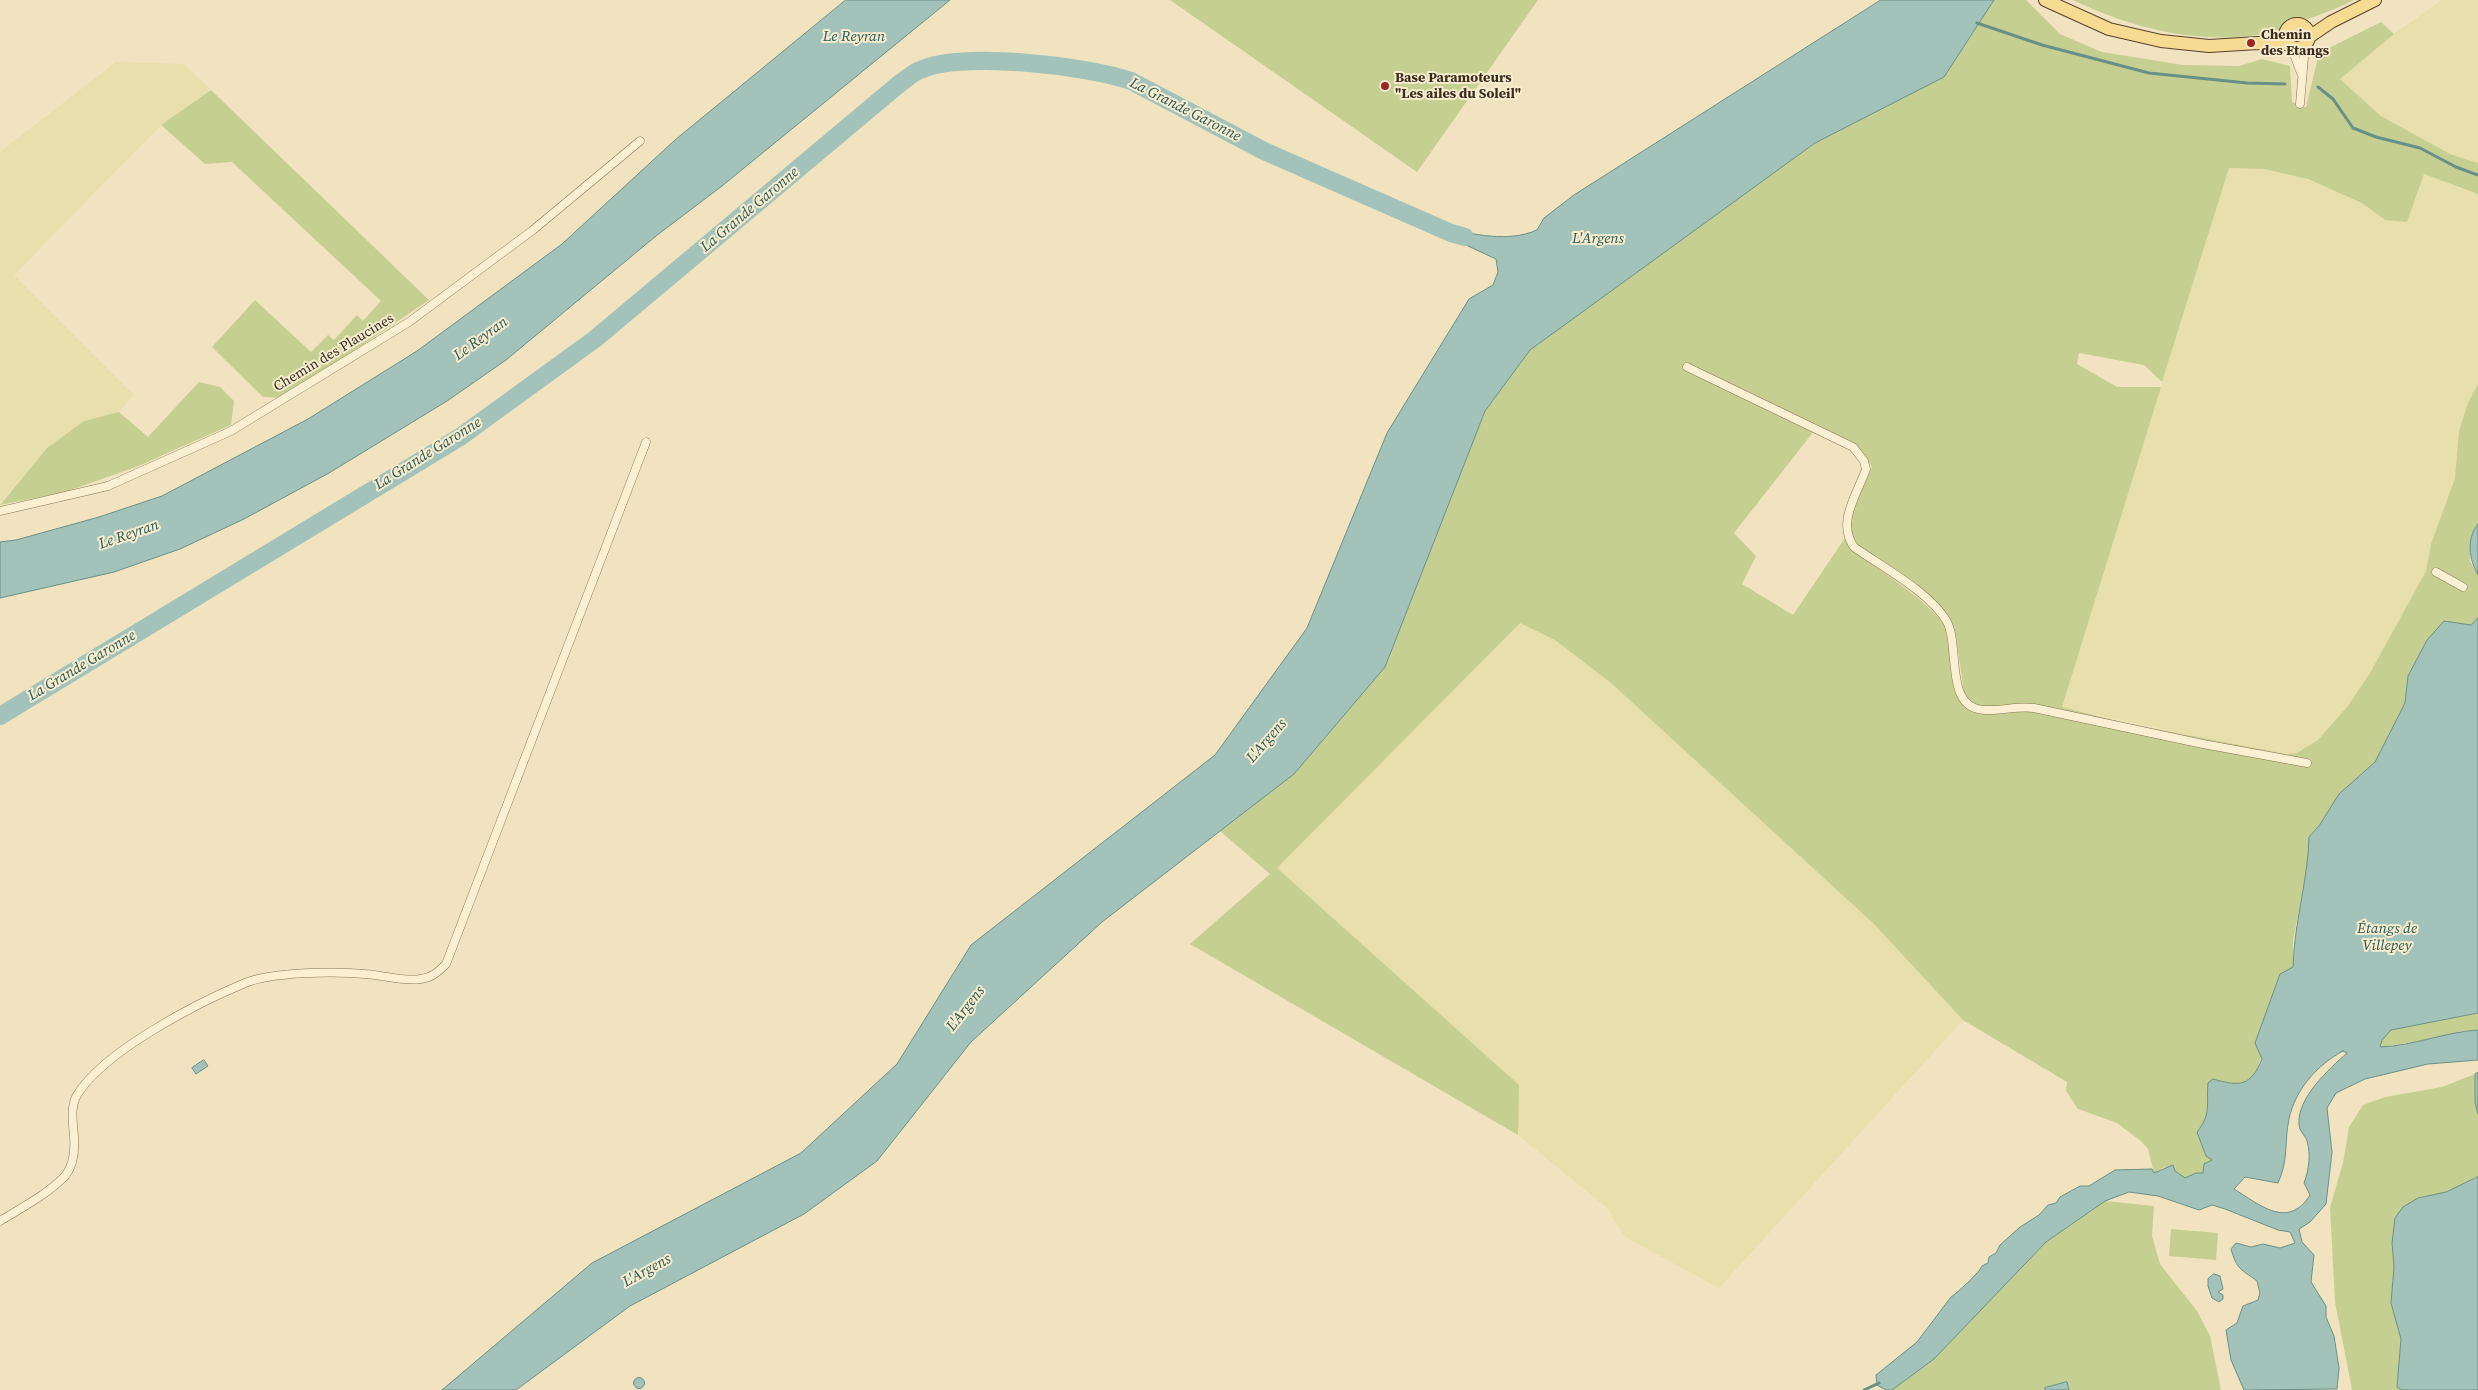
<!DOCTYPE html>
<meta charset="utf-8">
<style>
body{margin:0}
canvas{display:block;background:#f1e3bf}
</style>
<canvas width="2478" height="1390"></canvas>
<script>
const ctx = document.querySelector('canvas').getContext('2d');
ctx.lineJoin = 'round';
function fillPath(path, color) { ctx.fillStyle = color; ctx.fill(path, 'evenodd'); }
function strokePath(path, color, width, dash) { ctx.strokeStyle = color; ctx.lineWidth = width; ctx.lineCap = dash ? 'butt' : 'round'; ctx.setLineDash(dash || []); ctx.stroke(path); }
function drawText(font, color, halo, rows, align = 'center') {
  ctx.font = font + ' "Source Serif 4",serif'; ctx.lineWidth = 4; ctx.setLineDash([]); ctx.textBaseline = 'middle'; ctx.strokeStyle = halo; ctx.fillStyle = color; for (const [text, x, y, turn = 0] of rows) {
    ctx.save(); ctx.translate(x, y); ctx.rotate((+turn || 0) * Math.PI / 180); ctx.textAlign = isNaN(turn) ? turn : align; if (halo) ctx.strokeText(text, 0, 0); ctx.fillText(text, 0, 0); ctx.restore();
  }
}
fillPath(new Path2D(`
 M2442 0H2478V163L2450 154 2381 116 2340 79 2394 34Z
 M116 62 184 64 211 90 161 125 14 275 134 395 119 412 84 421 47 448 0 503V152Z
 M2229 168 2264 169 2308 179 2362 203 2385 220 2407 222 2424 174 2478 194V384L2468 403 2455 478 2431 544 2426 571 2370 673 2347 707 2319 740 2297 753 2286 754 2204 738 2061 707Z
 M1520 622 1555 640 1611 683 1874 924 1963 1020 1719 1288 1625 1237 1607 1208 1518 1135V1085L1277 868Z`), '#e7dfac');
fillPath(new Path2D(`
 M1170 0H1538L1417 172Z
 M1994 0H2026L2060 34 2102 52 2183 65 2239 66 2262 59 2290 66 2292 102 2306 107 2319 53 2381 22 2394 34 2340 79 2381 116 2450 154 2478 163V194L2424 174 2407 222 2385 220 2362 203 2308 179 2264 169 2229 168 2162 382 2144 365 2079 353 2077 364 2117 387H2161L2062 707 2126 723 2286 754 2297 753 2318 740 2347 707 2370 673 2426 571 2431 544 2455 478 2459 431 2468 403 2478 384V524L2471 537 2470 561 2478 575V618L2471 625 2444 621 2408 676 2405 703 2375 762 2339 794 2319 826 2309 837 2308 864 2293 941V967L2255 1075C2243 1086 2229 1084 2213 1079L2207 1093 2209 1108 2206 1121 2212 1160 2203 1173H2196L2185 1178 2164 1167 2154 1173 2148 1149 2141 1141 2117 1123 2078 1109 2066 1091 2067 1082 1963 1020 1874 924 1611 683 1555 640 1520 623 1277 868 1519 1085 1518 1135 1190 944 1270 874 1220 831 1294 774 1385 667 1485 411 1530 350 1815 143 1944 77ZM1818 426 1856 445 1872 467 1851 513V533L1859 547 1927 593 1946 612 1956 637 1964 692 1955 691C1949 672 1953 652 1948 633 1941 608 1875 567 1852 551L1845 538 1793 615 1742 584 1756 556 1734 533Z
 M2073 0H2354C2343 6 2331 10 2319 15 2299 22 2278 32 2257 35 2194 44 2129 27 2073 0Z
 M211 90 429 300 284 398 263 397 212 347 255 300 311 352 328 335 334 340 357 315 363 321 381 301 232 162 205 164 161 125Z
 M199 382 220 387 234 401 231 425 136 467 65 492 0 505 47 448 84 421 119 412 148 437Z
 M2478 1013V1030L2461 1031 2436 1039 2380 1047 2382 1040 2390 1030Z
 M2475 1074V1102L2478 1114V1177L2446 1192 2418 1198 2392 1243 2394 1267 2391 1303 2401 1339 2397 1387 2402 1390H2352L2335 1302 2330 1207 2343 1163 2349 1127 2363 1105 2385 1097 2442 1087Z
 M2105 1201 2154 1206 2152 1236 2160 1264 2197 1311 2210 1336 2221 1390H1892L1934 1359 2046 1242Z
 M2171 1229 2218 1233 2216 1260 2169 1256Z`), '#c6cf92');
const water = new Path2D(`
 M846 0H950L722 186 656 236 506 360 447 401 329 473 244 519 180 549 114 572 0 598V542L16 540 99 517 162 496 308 419 417 351 562 244 675 140Z
 M1881 0H1994L1944 77 1815 143 1530 350 1485 411 1385 667 1294 774 1102 922 971 1042 877 1161 804 1214 630 1306 516 1390H442L592 1263 801 1153 897 1064 971 945 1215 755 1307 628 1387 433 1469 299 1493 285 1498 272 1496 259 1442 234 1444 228C1474 234 1507 243 1537 230L1544 218 1574 195Z
 M2478 524V575C2469 559 2466 539 2478 524Z
 M2478 618V1013L2391 1030 2382 1040 2380 1047C2413 1046 2445 1032 2478 1030V1060L2428 1064 2365 1079 2336 1093 2327 1108 2332 1152 2326 1204 2310 1222 2299 1229 2302 1242 2314 1255 2311 1282 2326 1306V1317L2334 1336 2339 1368 2337 1389 2244 1390 2231 1360 2226 1330 2237 1323 2243 1306 2258 1300 2260 1293 2257 1281C2241 1269 2237 1270 2231 1249L2236 1243 2251 1247 2263 1244 2280 1248 2295 1243 2290 1232 2278 1230 2225 1209 2212 1205 2199 1210 2158 1196 2129 1192 2105 1201 2046 1242 1934 1359 1892 1390H1886L1877 1385 1876 1375 1917 1342 1951 1297C1957 1293 1980 1272 1982 1266L1988 1263 1989 1257 1996 1253 2000 1245 2020 1227 2039 1215 2048 1205 2056 1203 2060 1197 2080 1186H2089L2115 1170 2152 1169 2154 1173 2173 1165 2175 1171 2185 1178 2196 1173H2203L2204 1164 2212 1160 2206 1156 2197 1132C2212 1113 2206 1105 2208 1083L2213 1079C2240 1087 2251 1086 2262 1059L2255 1043 2280 974 2293 967C2294 923 2308 881 2309 837L2319 826 2339 794 2375 762 2405 703 2408 676 2427 640 2444 621 2471 625ZM2343 1051 2347 1053C2329 1069 2297 1098 2299 1124 2299 1131 2305 1135 2307 1141 2311 1154 2309 1170 2304 1183L2310 1195C2288 1230 2260 1205 2234 1189L2245 1177 2278 1183C2289 1159 2284 1142 2289 1119 2295 1090 2317 1065 2343 1051Z
 M204 1060 208 1066 196 1074 192 1068Z
 M2478 1073V1114L2475 1102V1074Z
 M2478 1177V1390H2402L2397 1387 2401 1339 2391 1303 2394 1267 2392 1243 2395 1218 2403 1207 2418 1198 2446 1192Z
 M2214 1274 2220 1276 2223 1289 2218 1292 2223 1295V1299L2219 1302 2212 1298 2208 1286V1279Z
 M633.5 1383a5.5 5.5 0 1 1 11 0a5.5 5.5 0 1 1-11 0Z
 M2067 1382 2069 1390H2045V1388Z`);
fillPath(water, '#a2c2ba');
strokePath(water, '#699088', 1);
strokePath(new Path2D(`
 M1977 23 2042 45 2149 73 2247 83 2285 84
 M2318 87 2333 99 2353 128 2376 137 2420 148 2456 167 2478 175
 M1864 1390 1879 1383`), '#699088', 3);
strokePath(new Path2D(`
 M0 716 460 437 595 339 899 84C905 80 911 74 918 71 960 50 1087 66 1131 81L1264 151 1451 233 1465 237`), '#a2c2ba', 18);
const street = new Path2D(`
 M2291 46 2301 73
 M2300 104 2305 45
 M1687 367 1853 447 1864 461 1866 469C1858 493 1836 522 1854 547 1882 567 1928 591 1946 620 1961 644 1943 709 1985 710 2001 711 2016 706 2034 708L2203 744 2307 763
 M0 511 108 486 231 431 409 322 533 230 640 141
 M2436 572 2463 587
 M0 1221C21 1208 48 1194 65 1176 74 1165 75 1149 74 1136 73 1123 70 1107 77 1095 104 1051 197 1003 245 983 271 972 335 971 365 974 382 975 404 982 421 979 433 977 438 972 446 964L646 442`);
const primary = new Path2D(`
 M2045 0 2109 29 2161 41 2209 46 2258 43 2288 44
 M2285 36a12 12 0 1 1 24 0a12 12 0 1 1-24 0Z
 M2309 37 2331 22 2375 0`);
strokePath(street, '#8a7456', 9);
strokePath(primary, '#58412b', 14);
strokePath(street, '#fbf0d2', 8);
strokePath(primary, '#f7db93', 12);
for (const [x, y, r, color] of [
 [2251,43,5,"#9d2522"],
 [1385,86,5,"#9d2522"]
]) { const dot = new Path2D(); dot.arc(x, y, r, 0, 2 * Math.PI); ctx.fillStyle = color; ctx.fill(dot); strokePath(dot, '#f8edcf', 2); }
drawText('bold 14px', '#392b1c', '#f8edcf', [
 ["Chemin",2261,35],
 ["des Etangs",2261,51],
 ["Base Paramoteurs",1395,78],
 ["\"Les ailes du Soleil\"",1395,94]
], 'left');
drawText('14px', '#392b1c', '#f8edcf', [
 ["Chemin des Plaucines",334,353,-31]
]);
drawText('italic 15px', '#2a5a58', '#f8edcf', [
 ["Le Reyran",854,37],
 ["La Grande Garonne",1185,110,27],
 ["La Grande Garonne",750,210,-40],
 ["L'Argens",1598,239],
 ["Le Reyran",481,339,-36],
 ["La Grande Garonne",428,454,-32],
 ["Le Reyran",129,535,-19],
 ["La Grande Garonne",82,666,-31],
 ["L'Argens",1267,741,-49],
 ["Étangs de",2387,929],
 ["Villepey",2387,946],
 ["L'Argens",966,1009,-52],
 ["L'Argens",647,1271,-29]
]);
</script>
